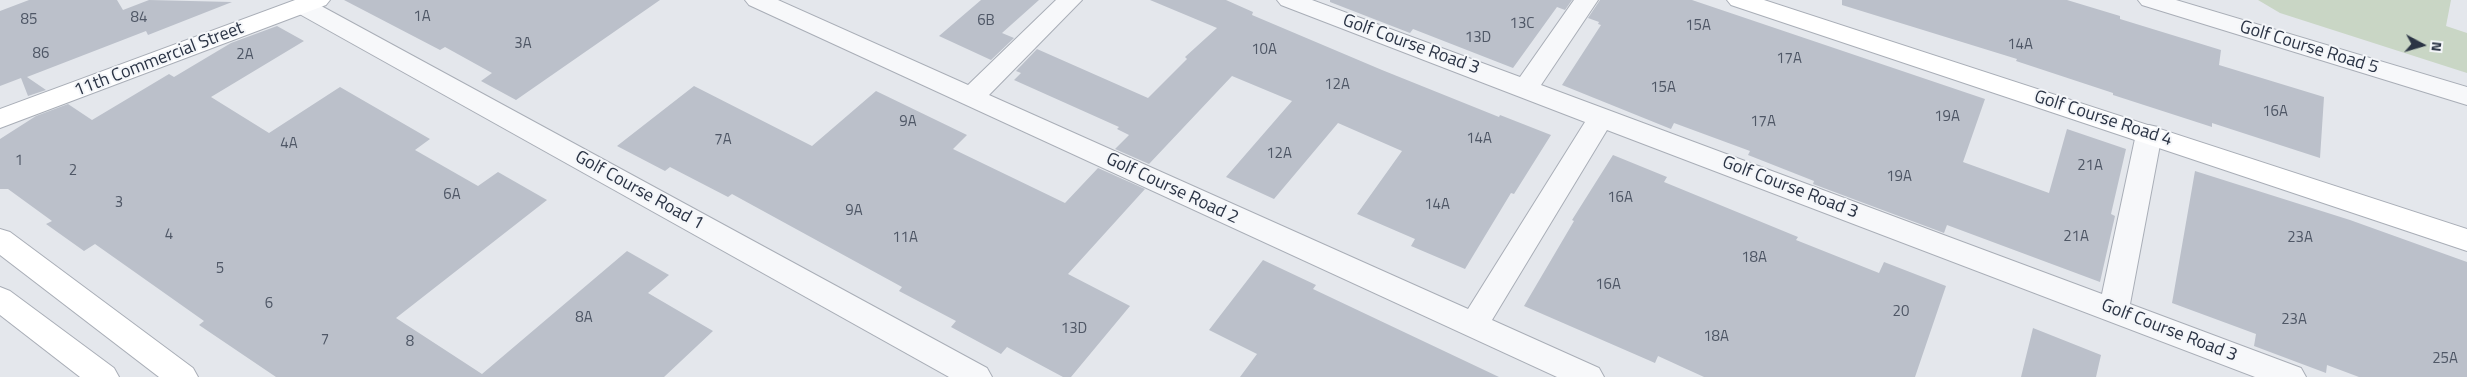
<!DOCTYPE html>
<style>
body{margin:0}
#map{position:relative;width:2467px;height:377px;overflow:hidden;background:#e4e7ec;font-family:"Titillium Web",sans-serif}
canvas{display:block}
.north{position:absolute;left:2397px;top:20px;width:50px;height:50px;-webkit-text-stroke:4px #f4f6f9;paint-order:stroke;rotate:96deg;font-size:14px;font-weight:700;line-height:20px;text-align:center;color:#2b3445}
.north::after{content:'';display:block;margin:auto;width:18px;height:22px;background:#2b3445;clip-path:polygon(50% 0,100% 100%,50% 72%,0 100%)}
</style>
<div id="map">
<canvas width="2467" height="377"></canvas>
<div class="north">N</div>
</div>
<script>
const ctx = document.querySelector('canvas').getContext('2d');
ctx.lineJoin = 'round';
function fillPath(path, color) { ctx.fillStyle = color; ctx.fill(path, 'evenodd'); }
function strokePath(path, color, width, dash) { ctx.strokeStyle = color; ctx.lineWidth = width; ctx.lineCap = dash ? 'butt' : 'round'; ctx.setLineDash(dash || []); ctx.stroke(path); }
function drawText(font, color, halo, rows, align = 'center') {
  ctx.font = font + ' "Titillium Web",sans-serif'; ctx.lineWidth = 4; ctx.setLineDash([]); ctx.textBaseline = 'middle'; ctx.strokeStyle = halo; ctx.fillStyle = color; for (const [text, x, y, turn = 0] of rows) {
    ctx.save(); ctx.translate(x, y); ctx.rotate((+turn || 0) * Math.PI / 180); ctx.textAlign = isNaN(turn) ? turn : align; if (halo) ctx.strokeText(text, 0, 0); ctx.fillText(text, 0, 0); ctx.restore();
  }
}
fillPath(new Path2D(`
 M2258 0H2451L2446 26 2467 33V73L2280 13Z`), '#c9d6c5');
fillPath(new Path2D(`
 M29 0H117L123 10 149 0 232 2 148 35 146 31 27 77 46 90 28 96 21 78 0 86V11Z
 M344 0H660L516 100 481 81 492 73 445 47 440 50Z
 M981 0H1039L1002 33 1014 38 991 60 939 36Z
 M1150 0H1226L1253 12 1252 15 1382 70 1499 117 1500 115 1551 135 1514 194 1511 193 1465 269 1411 246 1415 239 1357 214 1402 151 1338 123 1274 199 1226 177 1292 101 1232 76 1149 164 1115 149 1129 135 1117 129 1119 127 1014 80 1021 73 1016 71 1037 49 1148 98 1187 59 1185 57 1217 28Z
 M1330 0H1572L1565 10 1557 7 1513 68 1413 29 1410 33 1330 2Z
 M1600 0H1692L1985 99 1963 162 2049 193 2067 129 2126 149 2111 214 2115 216 2100 282 1947 225 1944 233 1813 184 1814 181 1748 155 1750 151 1674 123 1671 129 1562 85 1601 25 1598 24 1599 22 1588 18Z
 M1842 0H2067L2120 16V19L2221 50 2219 65 2324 97 2320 158 2212 123V127L2113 95V93L2016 61 2017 59 1842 5Z
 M277 26 304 41 211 97 269 133 340 87 430 139 415 150 478 186 498 172 547 200 396 318 482 374 627 251 669 275 648 293 713 331 664 377H276L199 325 204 321 95 244 84 251 46 224 52 221 8 189H0V139L36 116 68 104 92 120 169 74 174 77 231 43Z
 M694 86 812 146 876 91 967 135 953 149 1065 203 1098 168 1145 189 1068 274 1130 306 1071 377H1063L1007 347 1001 354 951 327 956 321 899 291 902 287 732 194 728 197 670 167 665 171 617 146Z
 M1613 155 1667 177 1664 182 1798 237 1796 240 1879 273 1884 262 1946 286 1915 377H1704L1658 356 1655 363 1524 306 1574 221 1572 220Z
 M2195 171 2350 220 2467 262V377H2359L2327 365 2326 373 2254 346 2256 334 2172 303Z
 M1263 260 1316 285 1313 289 1499 377H1240L1257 354 1209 330Z
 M2033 328 2101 355 2096 377H2021Z`), '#bbc0ca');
const street = new Path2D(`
 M745 0H778L968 85 1056 0H1082L989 95 1468 309 1585 122 1281 5 1277 0H1312L1520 77 1574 0H1598L1541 85 2102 294 2136 134 2140 127 2149 125 2158 127 2162 134 2130 304 2301 368 2306 377H2255L1607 130 1492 320 1599 368 1604 377H1557L749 5Z
 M2138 0H2176L2467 87V105L2142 5Z
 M294 1H312L987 368 992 377H949L294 11 291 6Z`);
const secondary = new Path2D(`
 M295 0H330L326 5 0 128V109Z
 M1727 0H1764L2467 229V251L1731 5Z
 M0 229 10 232 193 368 198 377H159L0 255Z
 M0 287 10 291 114 368 119 377H80L0 315Z`);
strokePath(street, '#a9aeb7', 2);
strokePath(secondary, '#a9aeb7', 2);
fillPath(street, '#f7f8fa');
fillPath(secondary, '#fff');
drawText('15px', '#4f5766', null, [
 ["1A",422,17],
 ["84",139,18],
 ["85",29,20],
 ["6B",986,21],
 ["13C",1522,24],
 ["15A",1698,26],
 ["13D",1478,38],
 ["3A",523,44],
 ["14A",2020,45],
 ["10A",1264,50],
 ["86",41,54],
 ["2A",245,55],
 ["17A",1789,59],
 ["12A",1337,85],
 ["15A",1663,88],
 ["16A",2275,112],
 ["19A",1947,117],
 ["9A",908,122],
 ["17A",1763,122],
 ["14A",1479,139],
 ["7A",723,140],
 ["4A",289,144],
 ["12A",1279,154],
 ["1",19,161],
 ["21A",2090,166],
 ["2",73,171],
 ["19A",1899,177],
 ["6A",452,195],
 ["16A",1620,198],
 ["3",119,203],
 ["14A",1437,205],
 ["9A",854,211],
 ["4",169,235],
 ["21A",2076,237],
 ["11A",905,238],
 ["23A",2300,238],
 ["18A",1754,258],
 ["5",220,269],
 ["16A",1608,285],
 ["6",269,304],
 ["20",1901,312],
 ["8A",584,318],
 ["23A",2294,320],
 ["13D",1074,329],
 ["18A",1716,337],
 ["7",325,340],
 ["8",410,342],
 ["25A",2445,359]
]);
drawText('18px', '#2b3445', '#f4f6f9', [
 ["Golf Course Road 3",1411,45,20],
 ["Golf Course Road 5",2309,48,17],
 ["11th Commercial Street",159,60,-21],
 ["Golf Course Road 4",2103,119,18],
 ["Golf Course Road 3",1790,188,21],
 ["Golf Course Road 2",1172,189,25],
 ["Golf Course Road 1",639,191,29],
 ["Golf Course Road 3",2169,331,21]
]);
</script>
